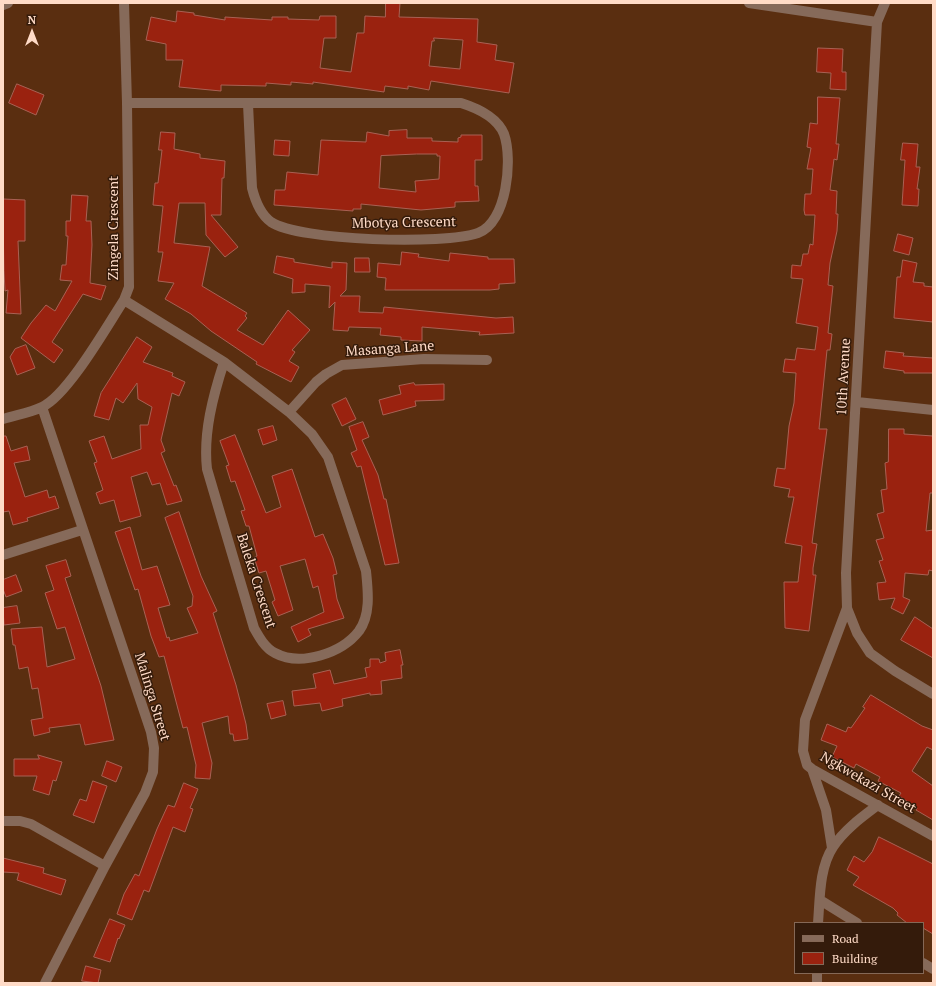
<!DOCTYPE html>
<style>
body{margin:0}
#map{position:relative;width:936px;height:986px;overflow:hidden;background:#5a2e10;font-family:"PT Serif",serif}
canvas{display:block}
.frame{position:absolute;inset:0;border:4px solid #ffdbc7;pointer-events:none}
.legend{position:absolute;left:794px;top:922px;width:130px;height:52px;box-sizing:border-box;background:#341b0b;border:1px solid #856856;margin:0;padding:5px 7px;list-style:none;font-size:12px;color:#ffdbc7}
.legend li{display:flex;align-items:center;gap:8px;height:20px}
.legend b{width:20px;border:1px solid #856856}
.north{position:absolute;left:12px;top:12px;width:40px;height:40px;-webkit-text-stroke:3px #341b0b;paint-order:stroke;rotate:0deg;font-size:11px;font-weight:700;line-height:16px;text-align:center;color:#ffdbc7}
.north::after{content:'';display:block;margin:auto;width:14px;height:18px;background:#ffdbc7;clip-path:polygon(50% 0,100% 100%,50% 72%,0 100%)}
</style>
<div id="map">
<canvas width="936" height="986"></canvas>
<div class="frame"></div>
<ul class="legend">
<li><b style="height:5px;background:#866a5a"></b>Road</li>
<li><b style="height:11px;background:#9a220f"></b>Building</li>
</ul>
<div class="north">N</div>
</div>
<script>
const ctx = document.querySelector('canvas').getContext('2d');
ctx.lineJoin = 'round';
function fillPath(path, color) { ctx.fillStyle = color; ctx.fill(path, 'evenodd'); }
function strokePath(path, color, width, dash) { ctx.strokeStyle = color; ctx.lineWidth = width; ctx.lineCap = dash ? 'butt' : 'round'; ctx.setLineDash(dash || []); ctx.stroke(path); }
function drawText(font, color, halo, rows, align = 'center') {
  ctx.font = font + ' "PT Serif",serif'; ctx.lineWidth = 3; ctx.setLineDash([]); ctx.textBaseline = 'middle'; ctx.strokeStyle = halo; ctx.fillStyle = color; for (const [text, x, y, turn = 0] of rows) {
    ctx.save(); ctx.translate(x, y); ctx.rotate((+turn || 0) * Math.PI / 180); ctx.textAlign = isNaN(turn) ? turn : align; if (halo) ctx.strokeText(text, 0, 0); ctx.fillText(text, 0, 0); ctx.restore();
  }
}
const building = new Path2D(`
 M386 3H400L399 17 478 19 477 42 497 45 495 60 514 63 509 93 431 81 429 90 408 86V89L385 86 384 92 313 82V84L291 82V85L266 83V86L221 85V91L179 87 183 60H166V44L146 40 151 17 176 22 177 11 194 13V15L225 20V17L272 20V17H288V19L319 20 320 16H336V38H324L320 68 351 72 357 33H364L365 16 385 17ZM434 38 463 40 460 69 429 66 432 41H434Z
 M818 48 843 49 842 72H846V90L830 89 831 73 817 72Z
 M17 84 44 95 36 115 9 103Z
 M818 97 840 98 836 144H839L837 160 834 159 830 190 837 191 836 214H838L837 231 830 263 828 285 833 286 828 333 832 334 830 350H827L819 429H827L812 543 817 544 813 568V575H816L809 631 785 628 784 582H798L802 546 785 543 794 497H788L790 489 774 486 777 468 785 469 789 426 794 403 796 373 783 372 785 359 795 360 797 348 815 350 818 327 796 323 803 279 791 278 792 265 801 266 803 254H808L810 244 813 245 815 215H805L804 210 805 194H811L813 169H807L811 148 807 147 810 123 817 124Z
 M407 130V138H432V141L458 142V138L461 137V135H482V160H475V186H478L479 201 455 202V207L421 210 361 204V209H353V211L274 205 275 190H285L287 172 318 175 321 140 366 142 367 132 389 136V131ZM417 154H437V156H440L439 179 415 181 416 192 379 188 381 156Z
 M161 132 175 133 174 149 200 154V158L225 161 224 178H222L221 215H211L238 247 225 257 206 235 205 203H179L174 243 210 247 202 286 247 313 245 316 247 318 237 330 263 345 288 310 310 330 292 350 295 352 289 361 299 367 291 382 256 364 257 362 211 331 191 314 165 299 174 283 158 281 163 252H158L163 206 153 205 155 183H158L162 150H159Z
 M275 140 290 141 289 156 274 155Z
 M903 143 918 144 916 167H920L917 189H919L918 206 902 205 905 160H901Z
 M72 195 88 196 86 221H91L92 245 90 283 106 286 101 300 83 294 52 342 63 350 54 363 21 338 31 323 46 305 55 311 72 281 60 280 62 265H66L68 236H66V221H70Z
 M3 199 25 200V241H18L21 314 6 313 8 290 5 291 4 271Z
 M898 234 913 238 909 255 894 251Z
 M402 252 419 254 418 257 449 261 450 253 488 257V259H514L515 283 499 284V289L490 290H385L386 278 377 277 378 263 400 265Z
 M277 256 294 259V262L332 268V262L347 263 346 290 340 296H360L359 312 383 313 384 307 496 318 513 317 514 333 479 335 480 332 422 327V341L401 340V337L380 335 381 328 349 327 348 331 333 330 335 302 329 308 330 286 305 284V292L292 293 293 279 274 273Z
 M355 258H369L370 272H355Z
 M903 260 917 263 913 282 924 283V286L933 287V322L894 318 897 277H900Z
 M137 337 152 347 143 362 173 373 172 376 185 382 179 396 172 393 161 440 165 451 161 453 174 486 176 485 182 501 167 505 160 483 152 485 147 472 131 477 141 516 120 522 114 500 100 504 96 493 103 490 94 463 97 462 89 441 104 436 112 459 141 449 140 425H148L152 407 138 399 137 383 123 403 116 398 109 420 94 416 101 393Z
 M26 345 35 368 17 375 10 357 15 349Z
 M886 351 904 353 903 356 933 358V373H904V371L884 368Z
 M414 383 415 385 444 384V400L415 401 416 406 383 415 379 400 401 394 399 386Z
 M346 398 356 419 342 426 332 405Z
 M363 422 369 437 362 440 378 475 384 499H386L399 563 385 565 361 466 357 467 351 453 357 450 349 427Z
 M273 426 277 440 263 445 258 430Z
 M889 429H904V434L933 436V493H930L926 531 933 530V571L929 570 928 575 905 573 903 597 910 600 903 614 891 608 895 598 879 600 877 583 886 582 879 561 883 560 876 540 884 538 877 514 884 512 881 490 887 489 885 463 888 462Z
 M235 435 266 513 281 507 272 476 292 469 315 537 323 534 333 558 337 574 333 575 337 599 344 618 308 629 311 635 298 642 291 627 324 612 318 586 313 588 305 559 280 566 293 610 278 616 272 602 275 600 266 571 259 573 254 557 257 556 249 526H246L241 511 245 510 235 481 231 482 226 466 229 465 220 441Z
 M3 436H6L11 451 27 446 30 460 14 463 25 497 47 490 49 498 55 496 59 508 27 518 28 521 13 525 9 511 3 512Z
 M179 512 201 576 217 611 213 613 236 685 246 724 248 739 234 741 233 734H230L228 716 202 723 212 763 210 779 195 778 196 765 187 727 183 728 164 656 159 657 151 636 138 589 135 590 115 532 130 527 142 570 157 566 170 605 158 608 167 638 169 637 170 641 198 633 187 608 192 606 193 596 165 518Z
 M66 560 71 576 65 578 101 686 114 740 85 745 80 724 49 728 50 732 34 736 31 720 43 718 38 688 32 689 28 667 19 669 15 645H13L11 629 42 627 47 667 75 659 65 627 57 629 45 593 54 590 46 566Z
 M16 575 22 591 6 597 3 589V580Z
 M17 606 20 623 4 625 3 608Z
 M915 617 933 629V658L901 640Z
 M400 650 403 665H401L402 678 381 681 382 694 370 695V693L342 699 343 706 322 711 320 703 294 706 292 691 316 688 313 674 330 670 334 684 367 677 365 668 370 667V659H379L380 663 386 661 385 653Z
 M871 695 922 726 933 730V750L927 747 912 771 933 786V820L916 810 917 808 899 796 901 793 878 781 880 777 856 764 854 768 832 757 837 746 821 740 827 724 846 732 848 727 851 728 865 708 863 707Z
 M283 701 286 715 271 719 267 704Z
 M38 755 62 762 56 781 53 780 49 795 33 790 37 776H14V759H39Z
 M107 761 122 767 116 782 102 776Z
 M93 781 107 786 94 823 73 815 80 799 86 801Z
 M184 783 198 789 190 808 193 809 185 832 173 827 149 892 144 890 132 920 117 914 124 894 135 874 139 876 157 829 168 805 174 807Z
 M879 837 933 864V934L923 928V923H907L897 915 898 913 893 908 853 885 859 877 847 870 854 856 864 862 872 852Z
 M3 858 44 868 43 873 66 880 61 895 17 880 19 873 3 872Z
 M110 919 125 925 119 939 118 938 110 962 94 957Z
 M86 966 101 970 98 983 82 981Z`);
fillPath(building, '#9a220f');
strokePath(building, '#a96154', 1);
strokePath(new Path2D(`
 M749 3 877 22
 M885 3 877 22 846 573 847 608 857 633 870 653 895 671 933 694
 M3 5 8 3
 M127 103H461C477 108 497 117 504 134 513 159 507 223 478 233 445 245 299 241 271 222 260 214 255 200 252 188L248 104
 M124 300 224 362 289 412 312 434 328 457 366 571C368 591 371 614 359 631 342 653 301 667 275 653 265 648 259 637 254 628L207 469C203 433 213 396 224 362
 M857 402 933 410
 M42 407 151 732 154 748 153 772 145 793 105 866 45 983
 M289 412 316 382 326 374 342 365 424 359 487 360
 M3 419C15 415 30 413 42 407 68 395 107 326 124 300L129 287 127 103 124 3
 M3 555 82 530
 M847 608 805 720 803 751 807 765 812 769 933 836
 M812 769 826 810 832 848
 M3 821H20L31 824 105 866
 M820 900 857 923
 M818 923C820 899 819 868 833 847 844 830 862 817 878 805
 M923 963 933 969
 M817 973V983`), '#866a5a', 10);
drawText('14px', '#ffdbc7', '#341b0b', [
 ["Mbotya Crescent",404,223,-1],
 ["Zingela Crescent",114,228,-90],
 ["Masanga Lane",390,349,-4],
 ["10th Avenue",844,377,-87],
 ["Baleka Crescent",256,581,72],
 ["Malinga Street",152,697,73],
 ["Ngkwekazi Street",868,783,30]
]);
</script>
